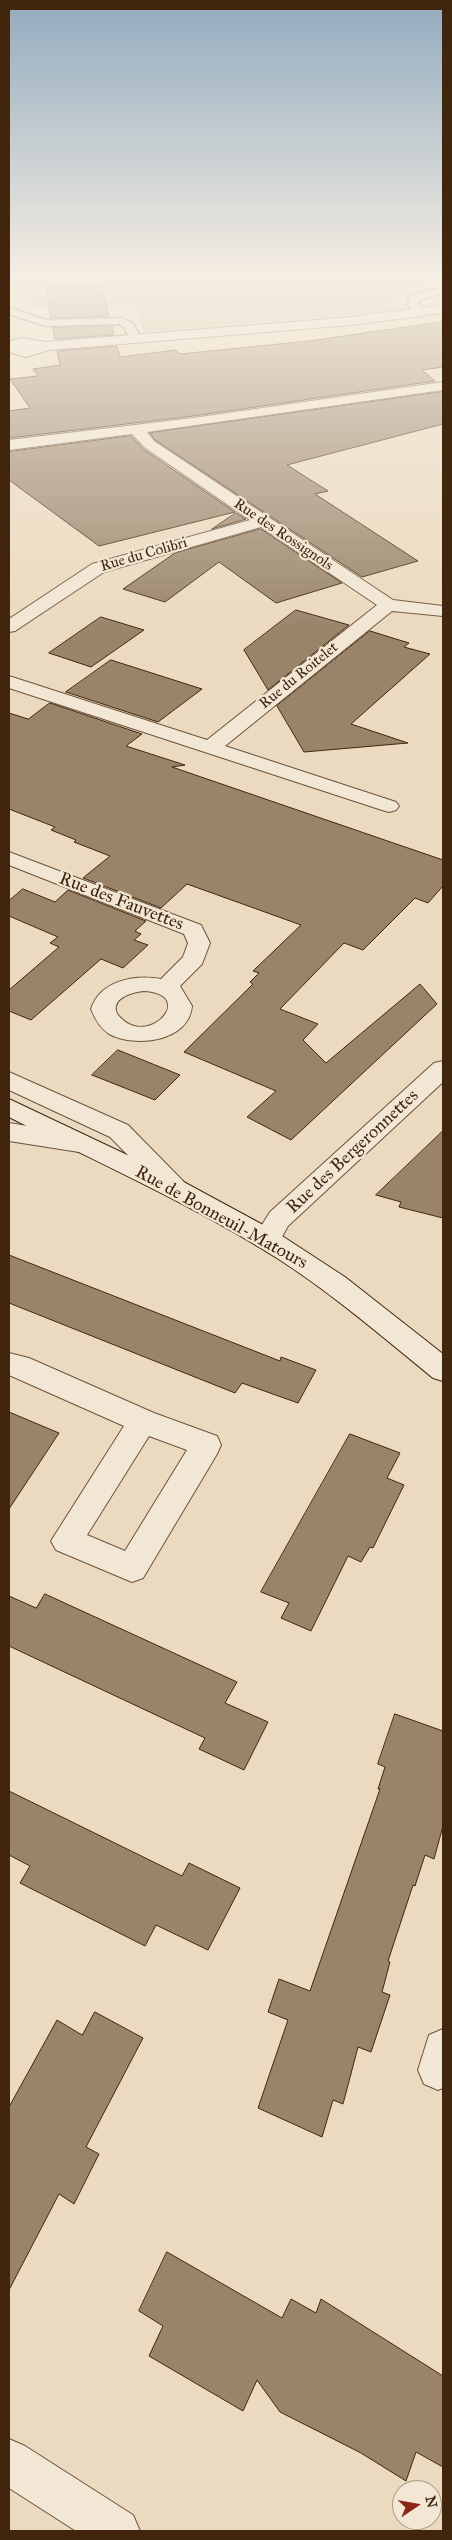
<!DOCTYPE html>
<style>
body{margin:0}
#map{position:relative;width:452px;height:2540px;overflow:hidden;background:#ebdabf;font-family:"IM FELL Great Primer",serif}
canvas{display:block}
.frame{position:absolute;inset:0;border:10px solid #41260d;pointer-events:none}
.north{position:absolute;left:392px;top:2480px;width:50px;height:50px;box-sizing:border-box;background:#f2e7d5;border:1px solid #ab9a85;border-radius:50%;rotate:78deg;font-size:14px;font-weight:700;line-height:20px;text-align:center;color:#41260d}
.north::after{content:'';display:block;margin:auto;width:18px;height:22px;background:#8f2418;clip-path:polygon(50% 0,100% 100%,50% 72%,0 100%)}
</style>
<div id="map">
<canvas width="452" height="2540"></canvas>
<div class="frame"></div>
<div class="north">N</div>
</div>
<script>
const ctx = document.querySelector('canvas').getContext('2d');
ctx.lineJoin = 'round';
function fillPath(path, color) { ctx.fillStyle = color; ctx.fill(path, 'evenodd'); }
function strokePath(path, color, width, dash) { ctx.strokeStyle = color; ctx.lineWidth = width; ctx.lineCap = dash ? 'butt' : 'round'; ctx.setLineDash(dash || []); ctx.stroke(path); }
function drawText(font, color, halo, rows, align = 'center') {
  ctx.font = font + ' "IM FELL Great Primer",serif'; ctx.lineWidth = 4.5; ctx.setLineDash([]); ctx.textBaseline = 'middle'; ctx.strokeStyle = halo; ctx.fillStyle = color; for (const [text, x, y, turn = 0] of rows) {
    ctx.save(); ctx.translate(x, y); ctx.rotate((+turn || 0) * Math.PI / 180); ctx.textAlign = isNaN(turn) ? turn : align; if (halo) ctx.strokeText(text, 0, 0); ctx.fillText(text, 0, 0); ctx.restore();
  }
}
fillPath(new Path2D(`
 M9 277H443V278L428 283 434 287 400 296 395 308 385 312 143 332 135 305 106 306 100 284 46 286 50 309H37L9 296Z`), '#cebba1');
const building = new Path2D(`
 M100 284 109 316 51 318 46 286Z
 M443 322V367L422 370 435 381 193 416 9 438V411L30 408 10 379 38 376 33 369 60 365 57 351 117 346 120 357 176 350 180 354 309 341Z
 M112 326 114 335 55 339 53 328Z
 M443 392V424L287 465 328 491 315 494 418 561 362 577 155 440 150 433Z
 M131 436 143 449 235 512 99 546 9 480V452Z
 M236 513 246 519 212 529Z
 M261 529 342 583 276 603 219 562 165 602 123 589 175 553Z
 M296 610 349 625 268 690 244 650Z
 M101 617 144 630 91 667 49 653Z
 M370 631 409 643 404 647 430 654 351 724 408 743 304 752 277 706Z
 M111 660 202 689 158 722 66 692Z
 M50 703 142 734 126 746 185 765 172 767 443 860V886L428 903 415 898 363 950 344 943 280 1009 318 1024 303 1040 326 1063 420 984 437 1004 291 1140 247 1117 276 1091 184 1052 253 984 250 982 259 973 253 971 301 925 187 884 161 908 83 878 110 856 74 842 76 840 51 830 55 827 9 809V713L28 719Z
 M23 889 55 902 68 890 146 921 135 931 141 934 134 940 148 945 123 968 101 959 31 1020 9 1011V990L59 947 50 943 58 937 9 916V901Z
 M118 1050 180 1075 155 1100 92 1075Z
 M443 1131V1218L399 1207 401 1202 376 1195Z
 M9 1255 280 1361 281 1357 316 1370 298 1403 242 1383 235 1393 9 1303Z
 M9 1412 59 1433 9 1509Z
 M350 1434 400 1453 387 1478 404 1485 373 1548 370 1547 361 1562 348 1556 311 1631 281 1618 289 1603 261 1592Z
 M45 1594 237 1682 225 1703 268 1722 244 1770 199 1749 205 1738 9 1646V1596L36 1608Z
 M395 1714 443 1731V1826L434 1859 425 1855 415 1886 413 1885 388 1961 390 1962 382 1992 390 1995 371 2052 358 2047 343 2104 333 2100 322 2137 258 2108 288 2020 268 2012 279 1979 310 1991 380 1789H378L385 1767 378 1764Z
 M9 1791 182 1876 189 1863 240 1888 208 1950 156 1925 145 1946 20 1883 30 1866 9 1855Z
 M95 2012 143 2038 86 2147 99 2154 74 2204 59 2194 9 2290V2107L57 2020 82 2035Z
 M167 2252 282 2318 291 2299 316 2313 321 2299 443 2376V2467L416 2452 406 2481 361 2453 280 2412 257 2380 243 2411 149 2356 163 2326 139 2311Z`);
fillPath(building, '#99846a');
strokePath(building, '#41260d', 1);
const lane = new Path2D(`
 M443 287V293L419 300 418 303 426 312 425 314H417L407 304 410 296Z
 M9 308 47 320 122 318 133 323 141 339 135 342 131 341 124 327 120 324 46 326 9 314Z`);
const street = new Path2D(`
 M443 305V313L351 325 49 350 26 357 9 352 10 341 22 338 46 342 351 317Z
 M443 382V390L147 432 154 441 393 600 443 606V616L392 611 225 746 396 802 399 806 396 810 389 812 382 810 9 688V676L207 740 377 605 261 527 104 572 15 631 9 632V619L92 564 250 520 144 447 132 434 9 450V440L193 418Z
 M9 852 201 925 210 943 202 964 180 986 192 1006C189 1042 135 1048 109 1034 100 1028 95 1019 91 1009 100 981 134 974 161 979L183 957 188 943 184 934 9 865ZM144 991C196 994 152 1045 123 1020 120 1017 117 1015 116 1011 113 997 134 992 144 991Z
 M443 1061V1082L288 1226 277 1246 267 1249 257 1246 253 1239 270 1212 434 1063Z
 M9 1072 128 1125 184 1182 188 1188 184 1194 175 1197 166 1194 110 1137 9 1090Z
 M9 1123 79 1134 88 1137 92 1143 88 1149 79 1152 9 1141Z
 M9 1353 29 1358 154 1413 217 1436 221 1445 217 1454 143 1578 132 1582 56 1550 51 1541 124 1426 9 1375ZM149 1436 187 1450 125 1551 87 1535Z
 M443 2029V2088L438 2090 424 2084 418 2070 429 2035Z
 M9 2439 25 2446 133 2515 140 2531H76L9 2488Z`);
const secondary = new Path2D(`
 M9 1099 180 1180 276 1232 345 1277 443 1354V1381L433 1378C383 1337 334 1295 280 1260 194 1205 100 1164 9 1117Z`);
strokePath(lane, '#6c533a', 3);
strokePath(street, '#6c533a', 2);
strokePath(secondary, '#41260d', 2);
fillPath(lane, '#f2e7d5');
fillPath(street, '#f2e7d5');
fillPath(secondary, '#f2e7d5');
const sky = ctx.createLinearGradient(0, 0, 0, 632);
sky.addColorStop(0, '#92abbf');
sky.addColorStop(0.44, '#f6eee2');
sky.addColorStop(1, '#f6eee200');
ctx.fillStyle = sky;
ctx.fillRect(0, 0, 452, 632);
drawText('15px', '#41260d', '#f2e7d5', [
 ["Rue des Rossignols",283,535,34],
 ["Rue du Colibri",144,555,-16],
 ["Rue du Roitelet",299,676,-39]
]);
drawText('18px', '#41260d', '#f2e7d5', [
 ["Rue des Fauvettes",121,902,21],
 ["Rue des Bergeronnettes",353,1152,-43],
 ["Rue de Bonneuil-Matours",221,1218,29]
]);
</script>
